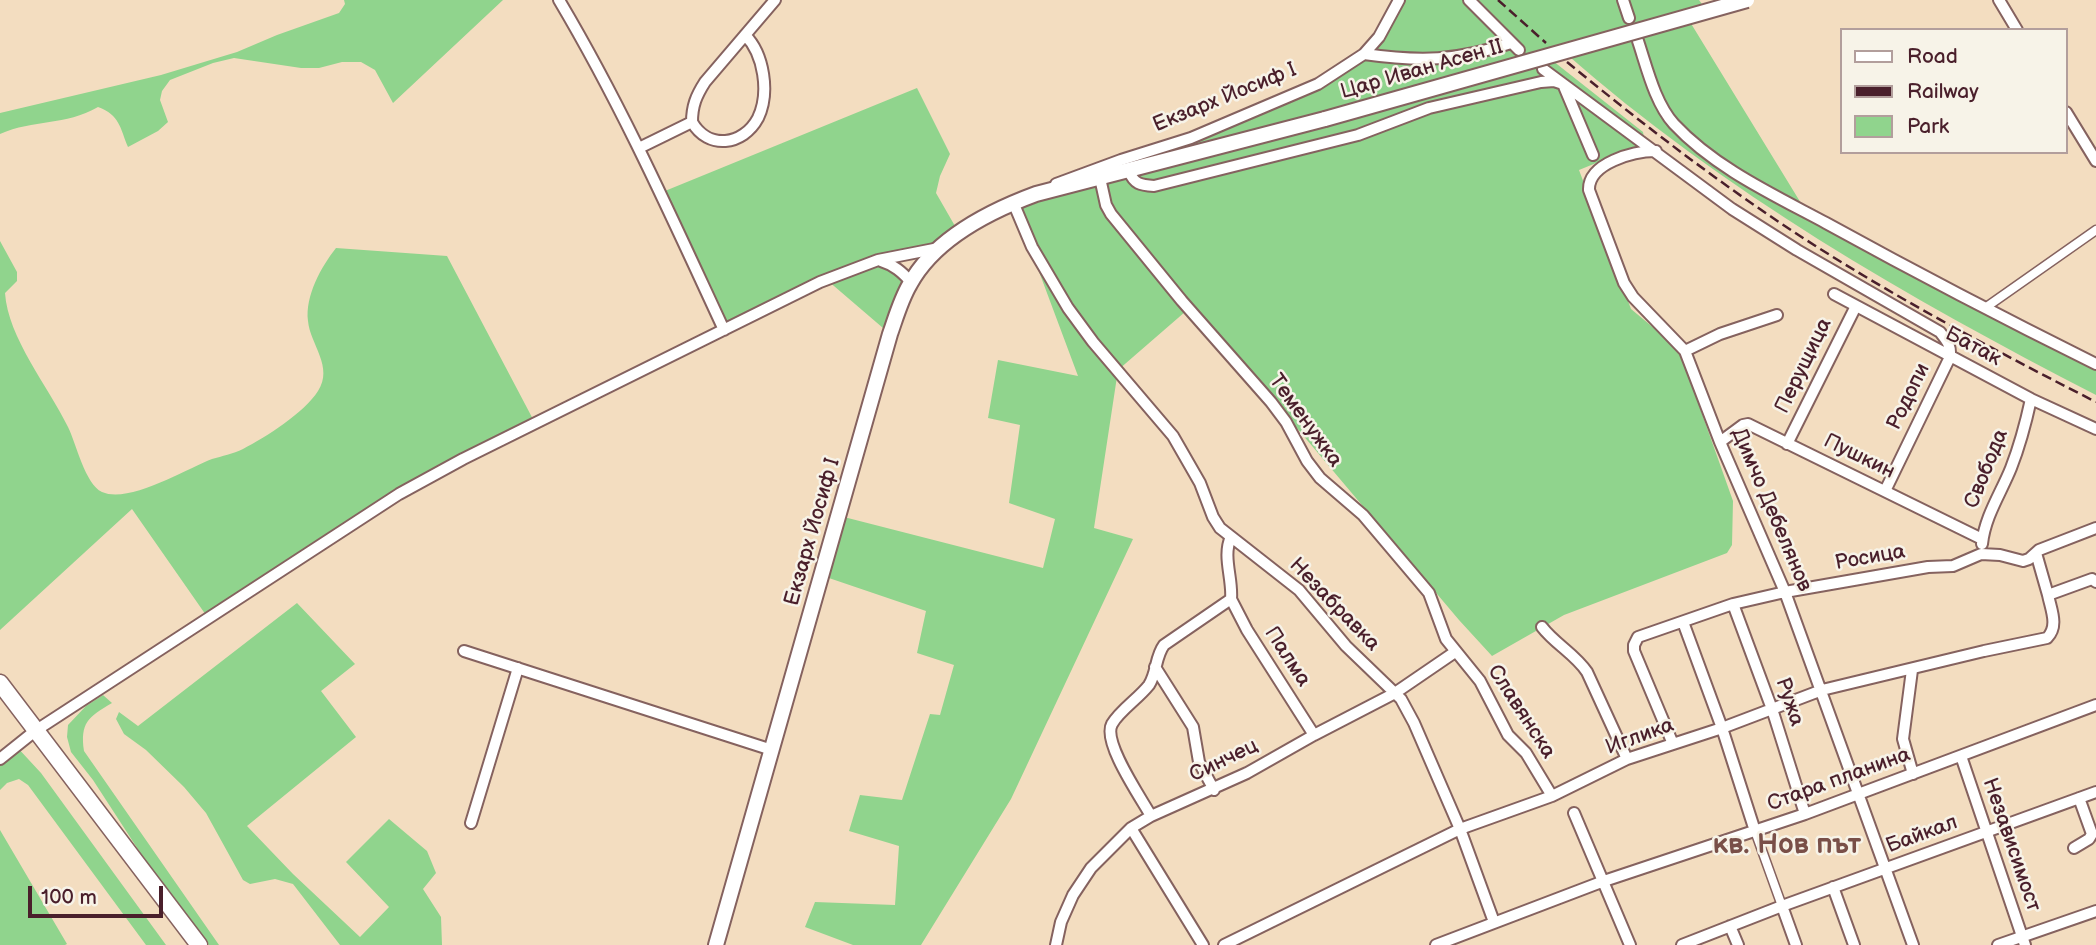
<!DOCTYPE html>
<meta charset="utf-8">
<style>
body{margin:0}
#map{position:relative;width:2096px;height:945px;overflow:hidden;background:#f3ddc0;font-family:"Balsamiq Sans",sans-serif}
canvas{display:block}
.legend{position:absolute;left:1840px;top:28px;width:228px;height:126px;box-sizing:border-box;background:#f7f3e8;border:2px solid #b29e9c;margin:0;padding:9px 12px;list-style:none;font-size:21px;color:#4a1f2b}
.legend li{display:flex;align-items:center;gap:14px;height:35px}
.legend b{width:35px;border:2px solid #b29e9c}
.scale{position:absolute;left:28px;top:886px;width:135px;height:32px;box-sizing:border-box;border:4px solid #4a1f2b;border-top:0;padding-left:9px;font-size:21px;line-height:24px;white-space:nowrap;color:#4a1f2b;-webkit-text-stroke:5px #f7f3e8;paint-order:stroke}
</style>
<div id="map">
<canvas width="2096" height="945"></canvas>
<ul class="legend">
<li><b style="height:9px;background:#fff"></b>Road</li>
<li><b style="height:9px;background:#4a1f2b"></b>Railway</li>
<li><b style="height:19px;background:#90d48d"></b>Park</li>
</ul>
<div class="scale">100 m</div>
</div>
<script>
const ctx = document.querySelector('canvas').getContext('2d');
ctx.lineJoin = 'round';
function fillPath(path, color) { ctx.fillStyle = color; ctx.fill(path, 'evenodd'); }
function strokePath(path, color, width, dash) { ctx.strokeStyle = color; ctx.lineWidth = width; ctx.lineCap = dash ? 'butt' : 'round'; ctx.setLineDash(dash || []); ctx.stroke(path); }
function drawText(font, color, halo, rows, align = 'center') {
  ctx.font = font + ' "Balsamiq Sans",sans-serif'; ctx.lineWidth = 5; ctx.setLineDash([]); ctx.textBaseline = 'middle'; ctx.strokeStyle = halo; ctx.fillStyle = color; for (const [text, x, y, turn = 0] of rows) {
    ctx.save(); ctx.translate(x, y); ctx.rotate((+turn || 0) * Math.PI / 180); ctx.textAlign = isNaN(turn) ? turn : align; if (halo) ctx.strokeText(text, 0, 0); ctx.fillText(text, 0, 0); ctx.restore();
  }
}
fillPath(new Path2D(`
 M344 0H503L393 103 375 70 361 62H342L319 68H301L234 58 213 63 170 80 162 91 160 100 168 122 158 131 128 147C120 128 120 115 98 107 65 126 34 119 0 134V113L161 75 237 52 277 35 339 13 345 4Z
 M1399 0H1699L1707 11 1687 17 1807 213 2096 364V395C1908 298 1723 192 1564 52L1548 57 1643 132 1645 143 1579 170 1631 309 1679 349 1733 501 1732 545 1727 553 1564 615 1492 656 1459 620 1193 305 1118 370 1094 528 1133 539 1011 799 921 945H853L805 927 815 902 895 905 899 846 849 831 860 795 902 800 930 714 940 715 954 665 917 653 926 611 823 576 840 516 1043 568 1055 519 1009 503 1020 425 988 418 998 360 1078 376 1013 202 1301 90 1364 54Z
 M917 88 950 154 940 176 936 193 959 233 942 247 880 260 911 282 890 334 827 280 724 330 660 193Z
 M0 241 17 272V281L5 293C8 338 48 386 68 427 76 443 85 484 102 492 129 504 186 469 212 459 222 456 233 454 243 449 266 437 304 413 318 391 334 367 310 344 308 321 305 296 321 267 336 248L447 256 535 423 463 459 208 618 132 509 0 630Z
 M297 603 355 664 321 691 356 737 247 826 293 874 360 937 389 907 346 862 389 819 427 851 436 873 423 889 441 917 442 945H340L293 884 275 879 250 884 243 880 206 813 184 787 146 750 124 734 116 719 119 712 138 726Z
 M103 695 112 703C88 717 80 723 84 751L219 945H209L143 857 93 780 71 752 67 737 68 725 86 706Z
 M16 746 41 773 166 945H146L28 785 19 779 7 783 0 790V759Z
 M0 830 67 944 65 945H0Z`), '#90d48d');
const pedestrian = new Path2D(`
 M1985 308 2096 230
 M1755 831 1782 906`);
const minor = new Path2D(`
 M559 0C622 106 672 218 724 330
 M1469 0 1519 50
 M1623 0 1629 18
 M1999 0 2017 30
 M1638 41C1647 68 1655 103 1674 124 1715 168 1774 195 1826 223 1915 272 2005 319 2096 364
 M1364 54C1421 62 1456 61 1511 43
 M1543 69 1732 209 1797 250 1940 332C1947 341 1951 345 1950 357L1885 491
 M2066 112 2096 161
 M692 122C708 150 743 146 758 118 770 93 764 54 745 35
 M639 148 692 122C692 106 696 96 705 82L775 0
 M1656 151C1634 151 1588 163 1589 190L1624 283 1633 297 1685 351 1720 442 1785 592 1913 945
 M1129 171C1134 184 1140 185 1154 186L1358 135 1429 108 1541 82 1554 81 1563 84 1593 155
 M1100 178 1106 205 1111 214 1182 301 1271 402 1286 422 1307 461 1320 478 1363 515 1429 593 1446 639 1480 681 1508 735 1526 753 1552 796
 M1056 184 1121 160 1191 138 1318 84 1364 54 1379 37 1399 0
 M1013 202 1032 247 1068 308 1093 342 1173 436 1200 483 1213 517 1220 528 1299 590 1346 646 1401 699 1414 723 1460 829 1494 922
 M881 261C894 265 902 272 911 282
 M1834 294 2031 399 2096 429
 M1685 351 1720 334 1777 315
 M1720 442 1743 425 1748 424 1982 539
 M1787 444 1856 306
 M1982 544C1985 516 2001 493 2011 468 2020 445 2026 422 2031 399
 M2036 553 2048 595 2092 579 2096 582
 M1231 599 1247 630 1314 735
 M1733 604 1772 709 1805 814
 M1683 622 1722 728 1755 831
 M1542 627C1555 644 1575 654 1587 672L1627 759
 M464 651 772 750
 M1155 667 1193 727 1199 762 1214 790
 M1912 670 1903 739 1913 774
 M1673 744 1634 651V645L1638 637 1733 604 1785 592 1928 567 1953 566 1981 554 2000 555 2023 561 2029 559 2039 550 2096 528
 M1961 756 2025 945
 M0 759 35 731 399 494 463 459 820 282 878 260 939 248
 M1574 813 1630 945
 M1151 816C1141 798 1102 742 1112 724 1120 710 1138 699 1149 685 1157 673 1155 657 1164 645L1231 599C1233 579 1222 556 1231 537
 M471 823 518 668
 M1131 828 1203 945
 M2074 848 2089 839 2092 834 2079 798
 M1833 887 1854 945
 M1782 906 1796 945
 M1730 926 1738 945
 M1056 945 1061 922 1073 895 1091 868 1131 828 1151 816 1247 773 1314 735 1395 693 1455 652
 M1224 945 1460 829 1552 796 1627 759 1722 728 1822 690 1984 651 2047 638C2059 626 2051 610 2048 595
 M1436 945 1604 881 1805 814 2096 705
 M1682 945 1782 906 2096 792
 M1998 945 2096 911`);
const secondary = new Path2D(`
 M716 945 890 334C896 317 901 299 910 284 935 238 990 211 1036 194L1325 119`);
const primary = new Path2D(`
 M0 683 199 945`);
strokePath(pedestrian, '#85625f', 11);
strokePath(minor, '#85625f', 14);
strokePath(secondary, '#85625f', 18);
strokePath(primary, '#85625f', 19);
strokePath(pedestrian, '#fff', 8);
strokePath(minor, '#fff', 10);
strokePath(secondary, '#fff', 14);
strokePath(primary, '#fff', 16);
strokePath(new Path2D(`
 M1498 0 1546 43
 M1567 62C1646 127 1728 190 1814 245 1905 303 2000 353 2096 402`), '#4a1f2b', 2.5, [10, 5]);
const secondaryBridge = new Path2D(`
 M1325 119 1747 0`);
strokePath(secondaryBridge, '#85625f', 18, []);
strokePath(secondaryBridge, '#fff', 14);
drawText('21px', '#4a1f2b', '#f7f3e8', [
 ["Цар Иван Асен II",1422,70,-16],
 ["Екзарх Йосиф I",1225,98,-22],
 ["Батак",1973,347,28],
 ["Перущица",1804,366,-64],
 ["Родопи",1909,397,-64],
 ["Теменужка",1305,421,54],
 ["Пушкин",1859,457,26],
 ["Свобода",1987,469,-68],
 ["Димчо Дебелянов",1771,510,67],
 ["Екзарх Йосиф I",813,532,-74],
 ["Росица",1870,558,-10],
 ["Незабравка",1334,605,46],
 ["Палма",1287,657,57],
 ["Ружа",1789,702,71],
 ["Славянска",1521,712,57],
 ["Иглика",1640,737,-20],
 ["Синчец",1224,761,-26],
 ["Стара планина",1839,780,-20],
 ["Байкал",1922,835,-20],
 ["Независимост",2011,845,71]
]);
drawText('bold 28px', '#794f48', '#f7f3e8', [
 ["кв. Нов път",1787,846]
]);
</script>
